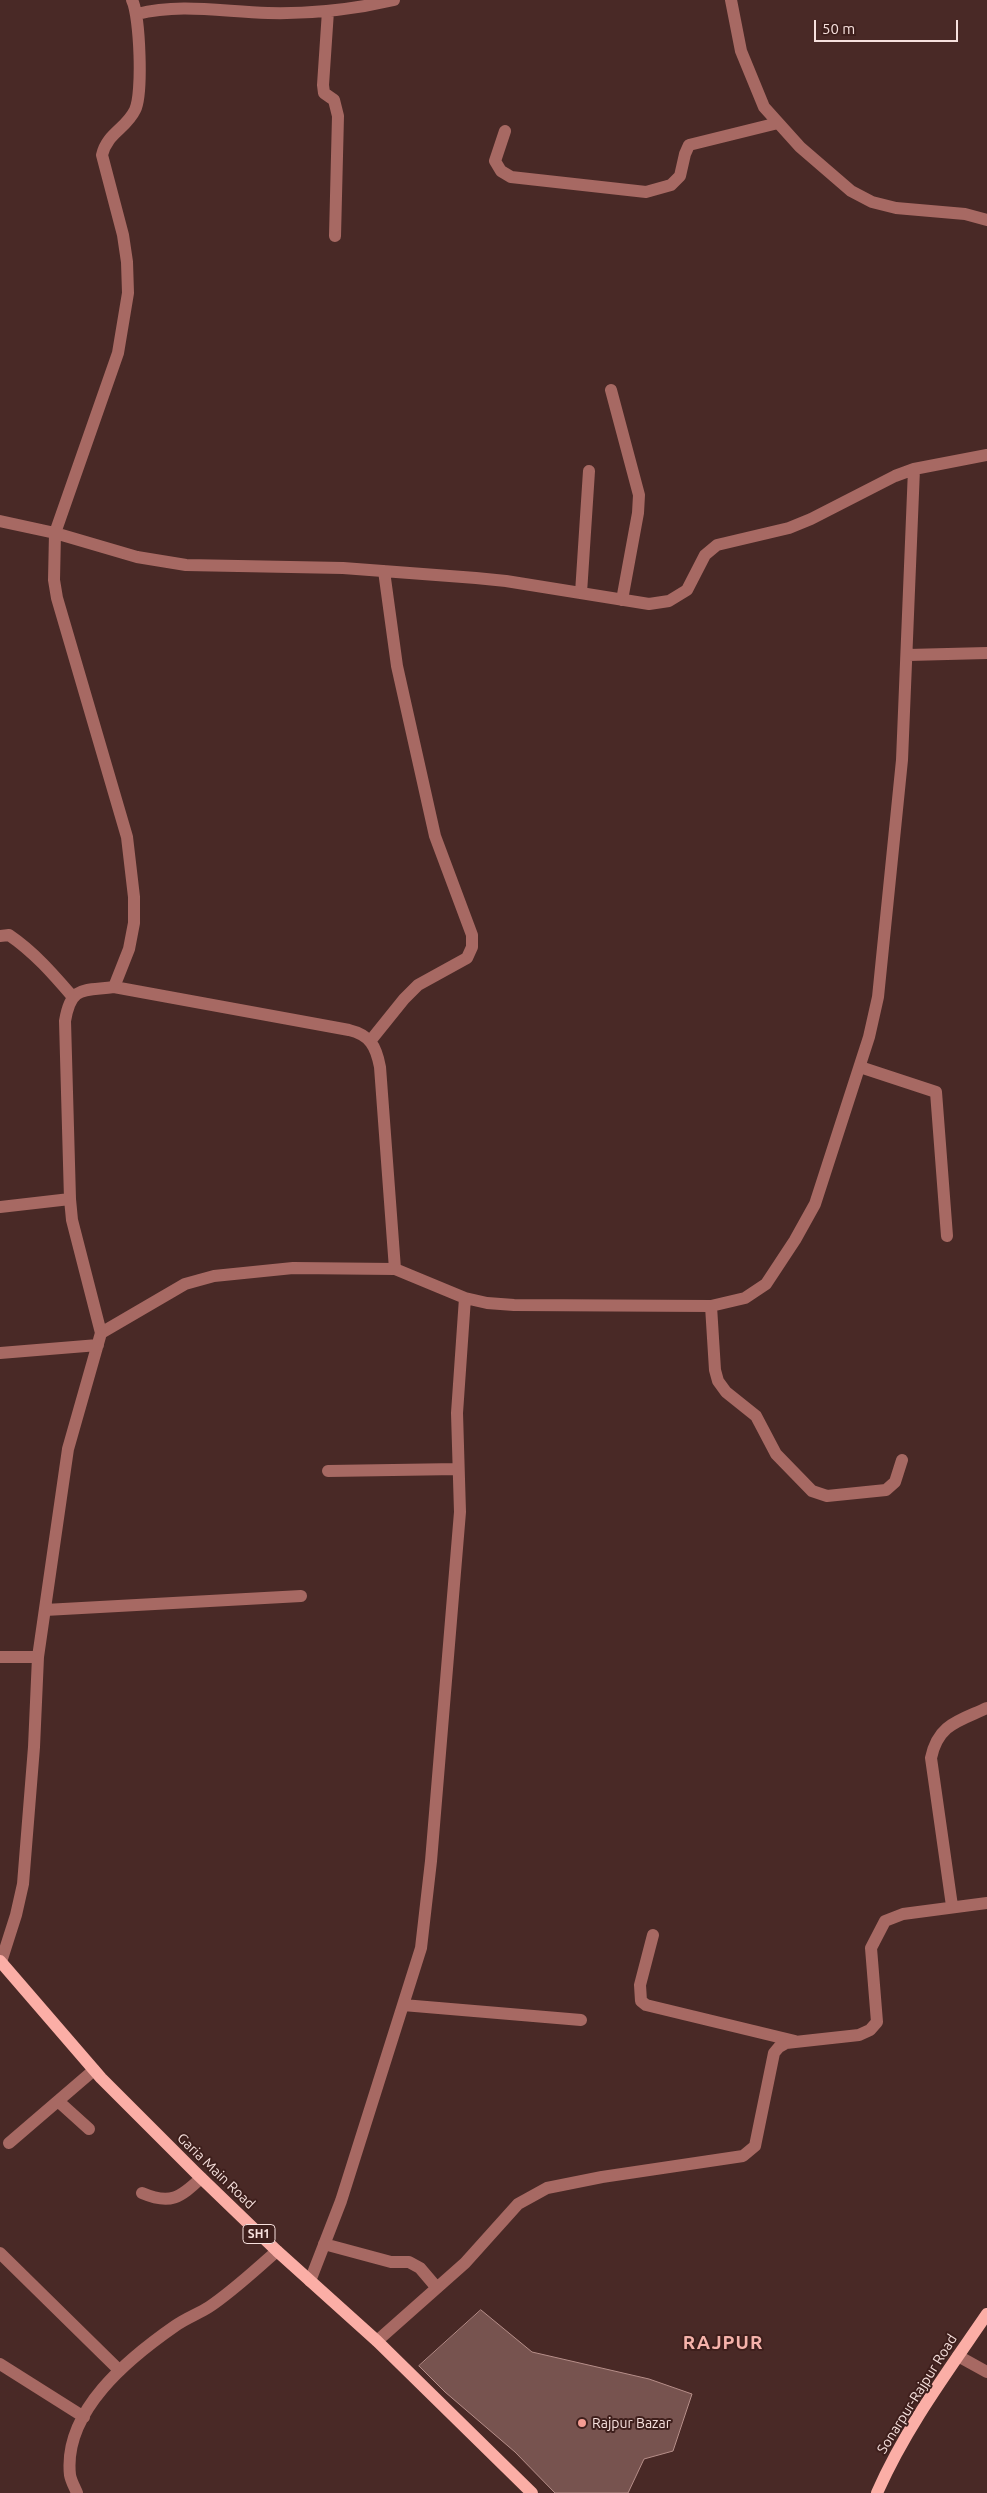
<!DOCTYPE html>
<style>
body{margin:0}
#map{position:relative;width:987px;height:2493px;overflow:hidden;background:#492926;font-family:Ubuntu,sans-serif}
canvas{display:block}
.scale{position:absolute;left:814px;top:20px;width:144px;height:22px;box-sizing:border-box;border:2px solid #f7e1de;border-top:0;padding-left:6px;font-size:15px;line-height:18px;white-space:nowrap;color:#f7e1de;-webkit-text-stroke:4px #3e1f1c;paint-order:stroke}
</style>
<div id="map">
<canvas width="987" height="2493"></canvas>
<div class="scale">50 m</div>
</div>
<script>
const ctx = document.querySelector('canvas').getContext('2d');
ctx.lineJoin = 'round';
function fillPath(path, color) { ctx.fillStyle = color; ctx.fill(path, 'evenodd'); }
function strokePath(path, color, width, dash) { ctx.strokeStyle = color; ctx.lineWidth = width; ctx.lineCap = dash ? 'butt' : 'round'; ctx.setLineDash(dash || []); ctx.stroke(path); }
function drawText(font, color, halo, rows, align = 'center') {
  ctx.font = font + ' Ubuntu,sans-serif'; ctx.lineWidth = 4; ctx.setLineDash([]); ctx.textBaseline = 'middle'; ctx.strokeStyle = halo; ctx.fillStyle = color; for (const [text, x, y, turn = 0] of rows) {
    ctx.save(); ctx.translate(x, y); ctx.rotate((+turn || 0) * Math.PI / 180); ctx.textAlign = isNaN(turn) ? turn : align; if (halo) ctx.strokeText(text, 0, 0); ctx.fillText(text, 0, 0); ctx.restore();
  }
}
const building = new Path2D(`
 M481 2310 532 2352 649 2379 692 2394 673 2451 644 2459 628 2493H555L515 2452 445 2392 419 2366Z`);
fillPath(building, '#77534f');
strokePath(building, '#b68e89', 1);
strokePath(new Path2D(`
 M731 0 741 51 764 107 800 147 851 191 872 202 896 208 965 214 987 220
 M328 11 323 85 324 93 334 100 338 116 335 236
 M137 14C181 3 224 12 268 13 310 14 352 10 394 0
 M505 131 495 161 501 171 511 177 646 192 671 185 680 176 685 154 689 145 778 123
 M611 390 639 495 638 513 622 600
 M0 521 55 533 137 557 186 565 343 568 476 578 506 581 649 604 669 601 687 590 705 555 717 545 789 528 811 519 895 476 914 469 987 455
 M581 593 589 471
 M908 655 987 653
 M0 936 9 935C34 952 53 974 72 996
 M114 987 129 949 134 923V897L127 837 57 598 54 580 55 533 118 353 128 293 127 262 123 235 102 155C107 133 126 129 135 110 143 94 140 16 132 0
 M371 1040 404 999 418 985 467 958 472 947V935L435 836 397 666 384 571
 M860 1067 936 1092 947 1236
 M0 1207 70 1199
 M465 1298 487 1303 514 1305 711 1306 745 1298 766 1284 795 1240 815 1204 869 1037 878 997 902 760 914 469
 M711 1306 715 1370 718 1381 726 1392 756 1416 776 1454 812 1491 827 1496 886 1490 895 1482 902 1460
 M101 1333 72 1220 70 1199 65 1021C71 985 83 991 114 987L349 1030C370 1035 376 1046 380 1067L395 1269
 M0 1353 98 1345
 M328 1471 458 1469
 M45 1610 301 1596
 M0 1657H38
 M952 1906 931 1758C938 1724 959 1721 987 1708
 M653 1935 640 1985 641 2001 646 2005 795 2041
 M1 1962 16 1915 23 1884 34 1747 38 1657 68 1449 101 1333 185 1284 214 1276 293 1268 395 1269 465 1298 457 1413 460 1512 431 1861 421 1948 341 2201 310 2281
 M403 2005 581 2020
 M58 2101 89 2129
 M9 2143 94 2070
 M142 2193C170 2205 180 2198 201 2178
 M324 2244 391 2262H409L420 2268 437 2288
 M0 2253 119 2370
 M377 2341 465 2263 518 2204 547 2188 602 2177 743 2156 755 2146 774 2053 779 2047 786 2043 859 2035 870 2030 877 2022 871 1948 885 1921 903 1914 987 1903
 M958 2356 987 2372
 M0 2364 84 2417
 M77 2493C75 2488 71 2481 70 2475 63 2411 129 2358 175 2326 186 2318 198 2314 209 2307 233 2291 255 2270 277 2251`), '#a76963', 12);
strokePath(new Path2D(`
 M0 1961 101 2078 195 2172 277 2251 377 2341 532 2493
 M877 2493C905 2429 948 2371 987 2314`), '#fbaea6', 12);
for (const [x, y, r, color] of [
 [582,2423,5,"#f59c93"]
]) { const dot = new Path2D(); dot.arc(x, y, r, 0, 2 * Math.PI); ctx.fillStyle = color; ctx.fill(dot); strokePath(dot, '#3e1f1c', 2); }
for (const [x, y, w] of [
 [259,2234,32]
]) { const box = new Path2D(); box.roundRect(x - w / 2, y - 9.5, w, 19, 4); ctx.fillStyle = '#3e1f1c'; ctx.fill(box); strokePath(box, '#f7e1de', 1); }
drawText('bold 12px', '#f7e1de', null, [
 ["SH1",259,2234]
]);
drawText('14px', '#f7e1de', '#3e1f1c', [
 ["Garia Main Road",216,2171,44],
 ["Sonarpur-Rajpur Road",917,2394,-58]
]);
drawText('14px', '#f7e1de', '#3e1f1c', [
 ["Rajpur Bazar",592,2423]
], 'left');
ctx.letterSpacing = '1px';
drawText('bold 19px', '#f6b3ab', '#3e1f1c', [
 ["RAJPUR",723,2343]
]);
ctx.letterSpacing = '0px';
</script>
